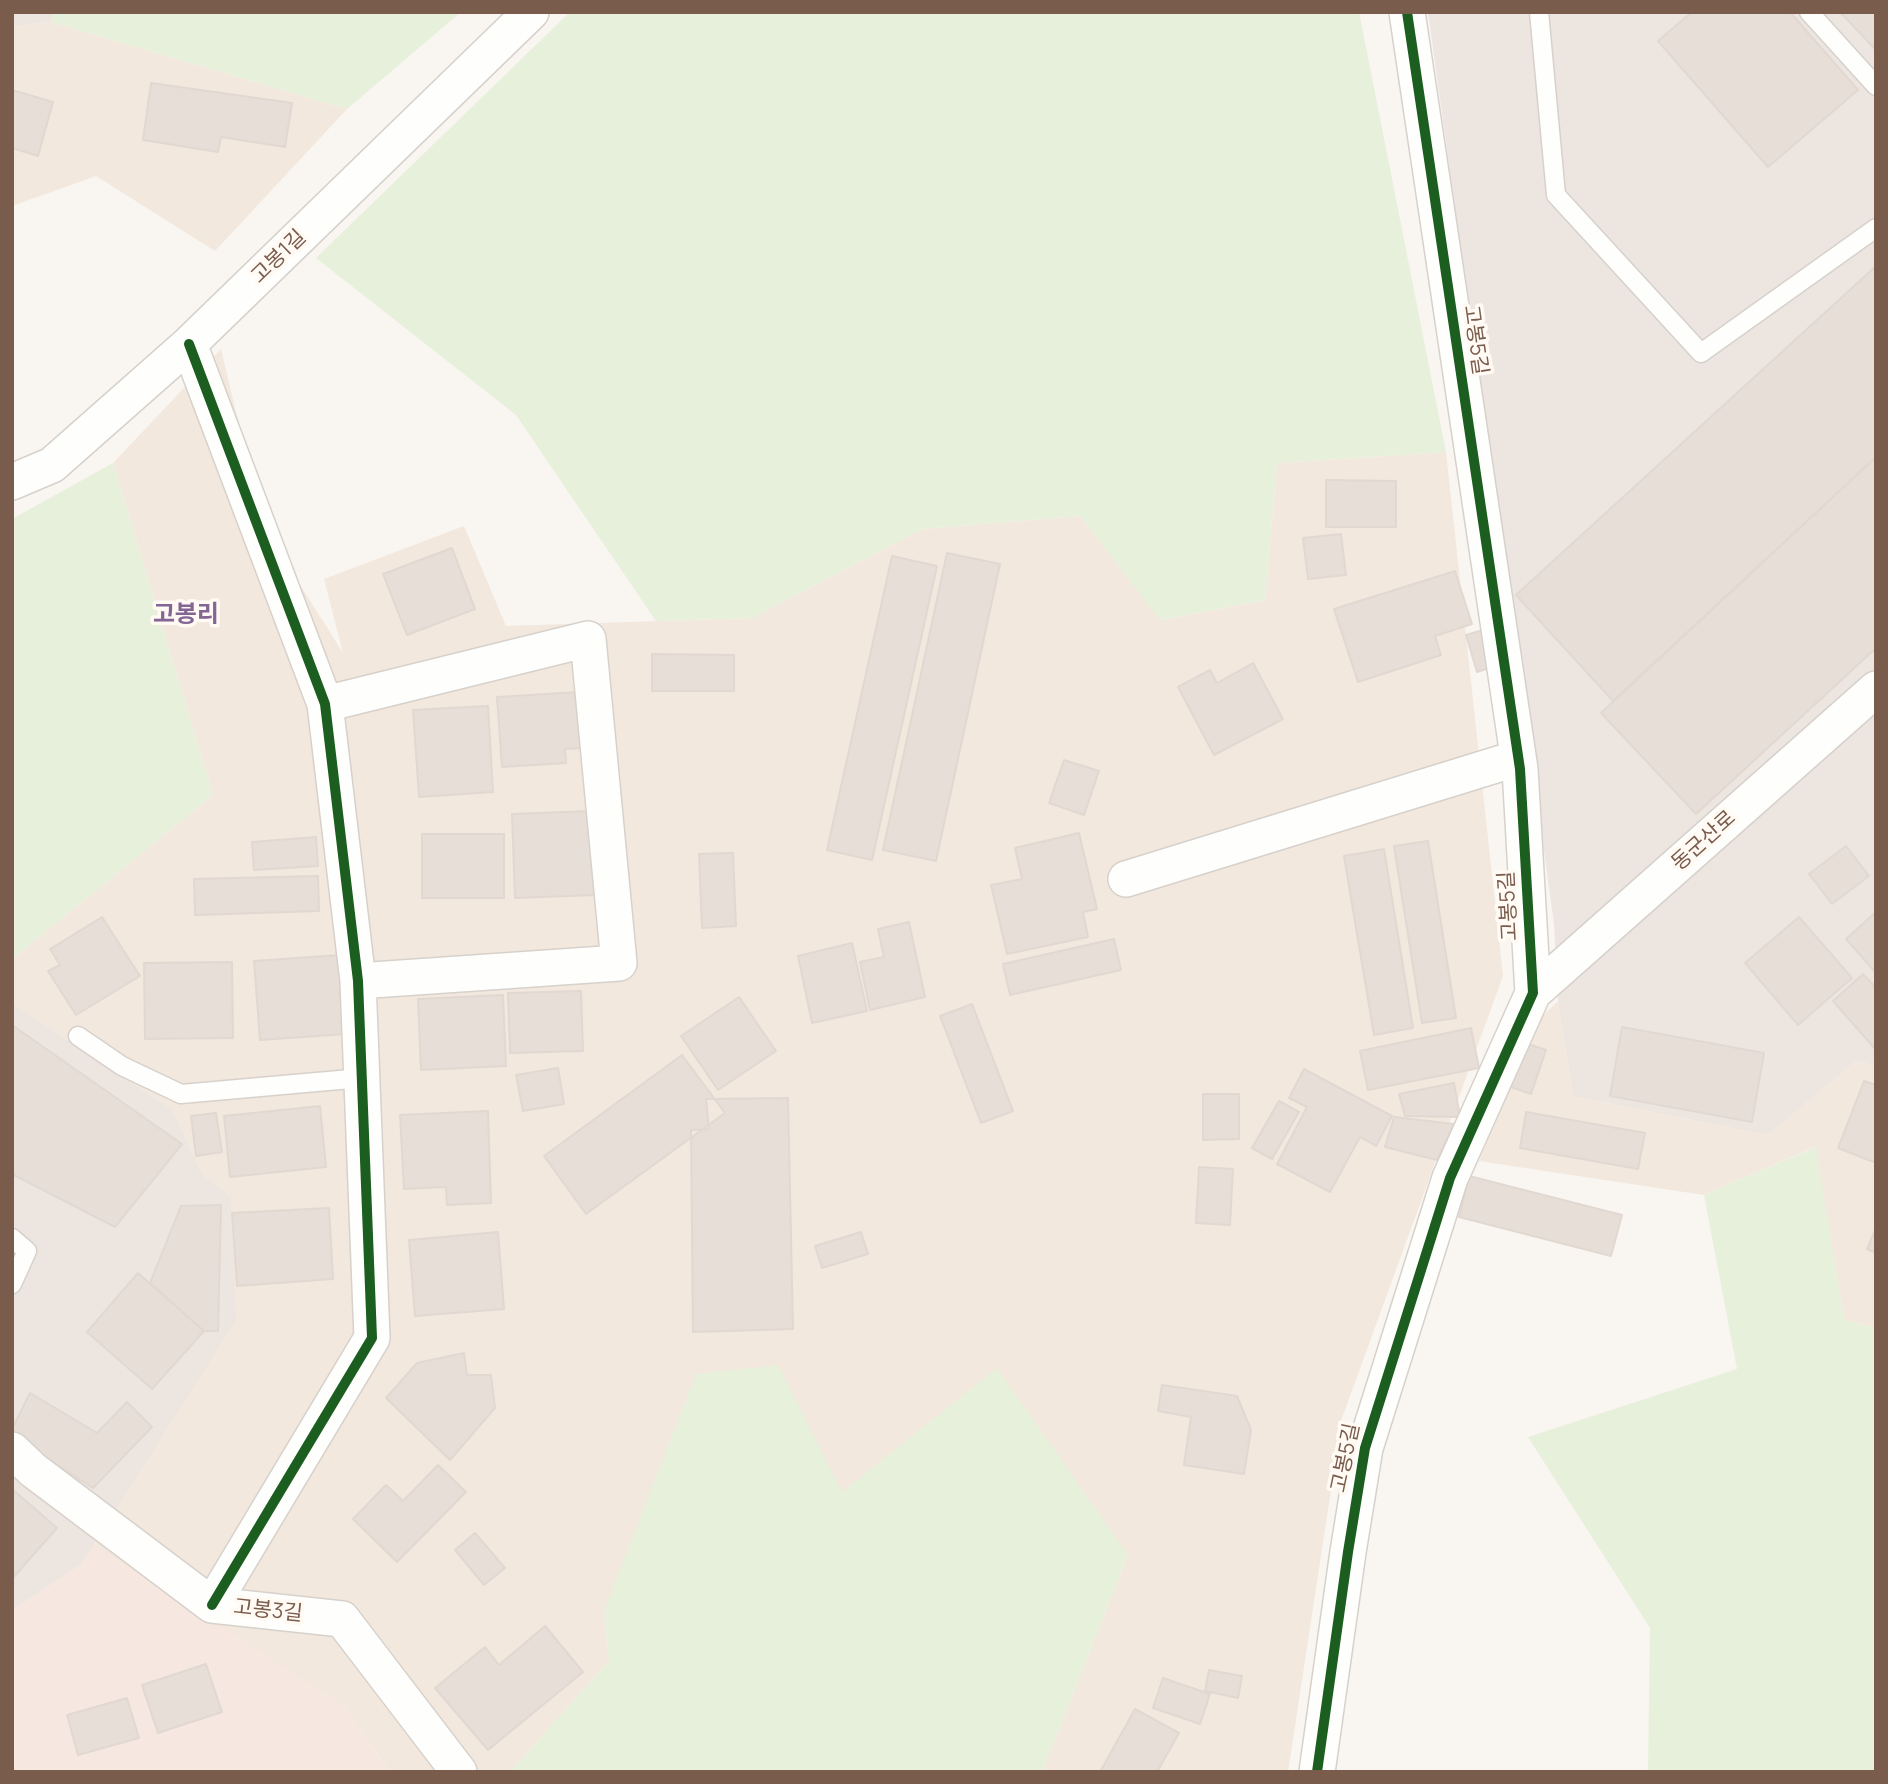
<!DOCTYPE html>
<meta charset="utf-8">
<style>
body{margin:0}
#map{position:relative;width:1888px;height:1784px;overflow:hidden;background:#f9f5f0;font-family:Manrope,sans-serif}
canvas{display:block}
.frame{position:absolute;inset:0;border:14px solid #7a5c4d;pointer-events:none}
</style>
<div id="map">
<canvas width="1888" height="1784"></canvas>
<div class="frame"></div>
</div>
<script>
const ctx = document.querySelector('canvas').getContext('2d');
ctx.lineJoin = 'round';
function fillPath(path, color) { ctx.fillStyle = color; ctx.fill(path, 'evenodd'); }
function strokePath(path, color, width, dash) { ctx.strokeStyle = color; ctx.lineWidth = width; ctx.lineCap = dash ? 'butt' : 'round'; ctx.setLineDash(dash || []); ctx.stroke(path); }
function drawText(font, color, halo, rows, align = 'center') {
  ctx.font = font + ' Manrope,"Noto Sans KR",sans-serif'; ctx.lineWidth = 7; ctx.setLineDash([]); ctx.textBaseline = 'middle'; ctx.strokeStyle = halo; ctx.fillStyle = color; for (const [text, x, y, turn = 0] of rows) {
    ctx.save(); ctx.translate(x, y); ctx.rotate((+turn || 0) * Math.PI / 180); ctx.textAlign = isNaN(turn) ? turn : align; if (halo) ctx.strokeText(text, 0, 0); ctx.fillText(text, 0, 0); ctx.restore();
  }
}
fillPath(new Path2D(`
 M51 22 347 109 215 251 96 176 12 206V26Z
 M221 349 263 526 343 653 324 579 464 526 506 626 752 618 922 529 1080 516 1161 620 1265 600 1277 463 1446 452 1503 976 1342 1418 1288 1772H1042L1128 1555 842 1492 604 1611 609 1661 510 1772H390L344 1706 81 1564 231 1196 202 1174 173 1110 12 1003V959L213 795 113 463Z
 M1558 1001 1573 1096 1768 1135 1856 1061 1876 1066V1328L1844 1320 1815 1147 1704 1195 1479 1161 1539 1019Z`), '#f2e8de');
fillPath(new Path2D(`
 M93 1544 344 1706 390 1772H12V1605Z`), '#f6e8e1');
fillPath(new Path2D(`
 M12 12H51V22L12 26Z
 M1428 12H1876V1066L1856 1061 1768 1135 1573 1096 1558 1001 1554 924Z
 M12 1003 173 1110 202 1174 231 1196 236 1320 81 1564 12 1610Z`), '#ede5e0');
fillPath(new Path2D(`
 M51 12H461L347 109 51 22Z
 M570 12H1359L1446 452 1277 463 1265 600 1160 620 1080 516 922 529 752 618 656 621 516 415 316 258Z
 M113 463 213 795 12 959V519Z
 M1816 1147 1844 1320 1876 1328V1772H1648L1650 1628 1528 1437 1737 1369 1704 1195Z
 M778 1365 842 1492 997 1368 1128 1555 1042 1772H510L609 1661 604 1611 696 1374Z`), '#e7f0db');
const building = new Path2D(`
 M1692 12H1790L1858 90 1768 167 1658 41Z
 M1840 12H1876V50Z
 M151 83 292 103 285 147 221 137 218 152 143 140Z
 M12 90 53 102 38 156 12 148Z
 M1876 266V457L1613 701 1516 595Z
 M1876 457V648L1696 814 1601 713Z
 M1326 480 1396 481V527H1326Z
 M1341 534 1346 575 1308 579 1303 538Z
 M452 548 475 609 407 635 383 574Z
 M947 553 1000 564 936 861 883 850Z
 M892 556 937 566 872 860 827 850Z
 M1455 571 1472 624 1435 636 1441 655 1358 682 1334 609Z
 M1486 629 1498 665 1477 672 1466 635Z
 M652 654 734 655V691H652Z
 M1253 663 1283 719 1214 755 1178 687 1210 670 1217 683Z
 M579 692 583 748 565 749 566 763 502 767 497 697Z
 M488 706 493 792 419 797 413 710Z
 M1064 760 1099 771 1084 815 1049 803Z
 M593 811 596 895 515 898 512 814Z
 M1079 833 1097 909 1083 912 1088 937 1007 954 991 885 1022 879 1015 848Z
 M422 834H504V898H422Z
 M316 837 318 866 254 870 252 842Z
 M1428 841 1456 1018 1422 1023 1394 846Z
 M1846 846 1869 876 1832 904 1809 874Z
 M1384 849 1413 1028 1374 1035 1344 856Z
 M733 853 736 926 702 928 699 854Z
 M318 876 319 911 195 915 194 879Z
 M1876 912V973L1846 939Z
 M102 917 140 976 76 1015 48 971 60 965 50 949Z
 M1799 917 1852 978 1798 1025 1745 963Z
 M909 922 925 997 870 1010 860 962 884 957 878 929Z
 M1114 939 1121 970 1010 995 1003 964Z
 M852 943 867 1011 812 1023 798 956Z
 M340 955 346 1034 260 1040 254 961Z
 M232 962 233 1038 145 1039 144 963Z
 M1863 974 1876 988V1050L1833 1001Z
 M581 991 583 1051 510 1053 508 993Z
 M503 995 506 1066 421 1070 418 999Z
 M739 997 776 1051 718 1090 681 1036Z
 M972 1004 1013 1111 981 1123 940 1016Z
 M12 1025 182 1144 115 1227 12 1174Z
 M1622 1027 1764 1053 1752 1122 1610 1096Z
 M1471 1028 1479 1068 1368 1090 1360 1051Z
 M1525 1043 1546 1050 1531 1094 1511 1087Z
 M682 1055 725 1113 586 1214 544 1156Z
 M558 1068 564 1104 523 1111 516 1075Z
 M1304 1069 1392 1116 1376 1146 1360 1137 1330 1192 1277 1164 1307 1107 1289 1098Z
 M1864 1081 1876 1085V1163L1838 1148Z
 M1454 1083 1460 1117 1405 1116 1399 1094Z
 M1203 1094H1239V1139L1203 1140Z
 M788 1098 793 1329 693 1332 691 1130 709 1129 706 1099Z
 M1279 1101 1299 1112 1272 1159 1252 1148Z
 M320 1106 326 1167 230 1177 224 1116Z
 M488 1111 491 1203 447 1205 446 1187 404 1189 400 1115Z
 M1526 1112 1645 1133 1638 1169 1520 1148Z
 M216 1113 222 1152 196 1156 191 1116Z
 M1394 1117 1454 1124 1437 1160 1385 1147Z
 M1199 1167 1233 1169 1230 1225 1196 1223Z
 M1469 1176 1622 1215 1611 1256 1459 1217Z
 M221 1205 218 1331H204L150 1283 181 1206Z
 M329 1208 333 1279 237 1286 232 1213Z
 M1876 1228V1253L1867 1249Z
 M498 1232 504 1309 415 1316 409 1240Z
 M861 1232 868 1254 822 1268 815 1246Z
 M138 1273 204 1331 152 1389 87 1332Z
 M464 1353 467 1375H491L495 1408 450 1460 386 1398 417 1363Z
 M1162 1385 1237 1396 1251 1430 1244 1474 1184 1465 1191 1417 1158 1411Z
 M30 1393 97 1433 127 1402 152 1427 93 1488 12 1436V1429Z
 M438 1465 466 1492 397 1562 353 1519 386 1485 403 1501Z
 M12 1489 57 1528 12 1579Z
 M475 1533 505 1568 484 1585 455 1550Z
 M545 1626 583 1672 488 1750 435 1688 485 1647 499 1665Z
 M206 1664 222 1712 158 1733 142 1685Z
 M1209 1670 1242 1676 1238 1698 1205 1691Z
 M1163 1678 1210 1694 1200 1724 1153 1708Z
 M127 1698 139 1738 78 1755 67 1715Z
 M1135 1709 1179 1733 1157 1772H1100Z`);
fillPath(building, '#e6ded7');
strokePath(building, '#e2d8d2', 2);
const service = new Path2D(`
 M1539 12 1556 195 1701 353 1876 228
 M1809 12 1876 86
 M78 1036 122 1066 181 1094 362 1078
 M12 1238 27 1251 12 1284`);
const minor = new Path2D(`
 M189 344 325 704 358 981 372 1338 212 1605
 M12 482 52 465 189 344 531 12
 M325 704 588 639 619 963 358 981
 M1126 879 1518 758
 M1533 993 1876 689
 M12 1450 33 1470 212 1605 342 1619 459 1772
 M1317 1772 1348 1552 1365 1448 1450 1178 1533 993 1520 769 1407 12`);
strokePath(service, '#d7d1cb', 21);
strokePath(minor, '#d7d1cb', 38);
strokePath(service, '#fefefd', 18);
strokePath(minor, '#fefefd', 35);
strokePath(new Path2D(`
 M189 344 325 704 358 981 372 1338 212 1605
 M1317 1772 1348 1552 1365 1448 1450 1178 1533 993 1520 769 1407 12`), '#1b5e20', 10);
drawText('21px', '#7a5c4d', '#fffaf3', [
 ["고봉1길",279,257,-44],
 ["고봉5길",1475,340,82],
 ["동군산로",1704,841,-42],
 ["고봉5길",1509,906,-93],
 ["고봉5길",1346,1458,-78],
 ["고봉3길",268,1611,6]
]);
drawText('bold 24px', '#846695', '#fffaf3', [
 ["고봉리",186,615]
]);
</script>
